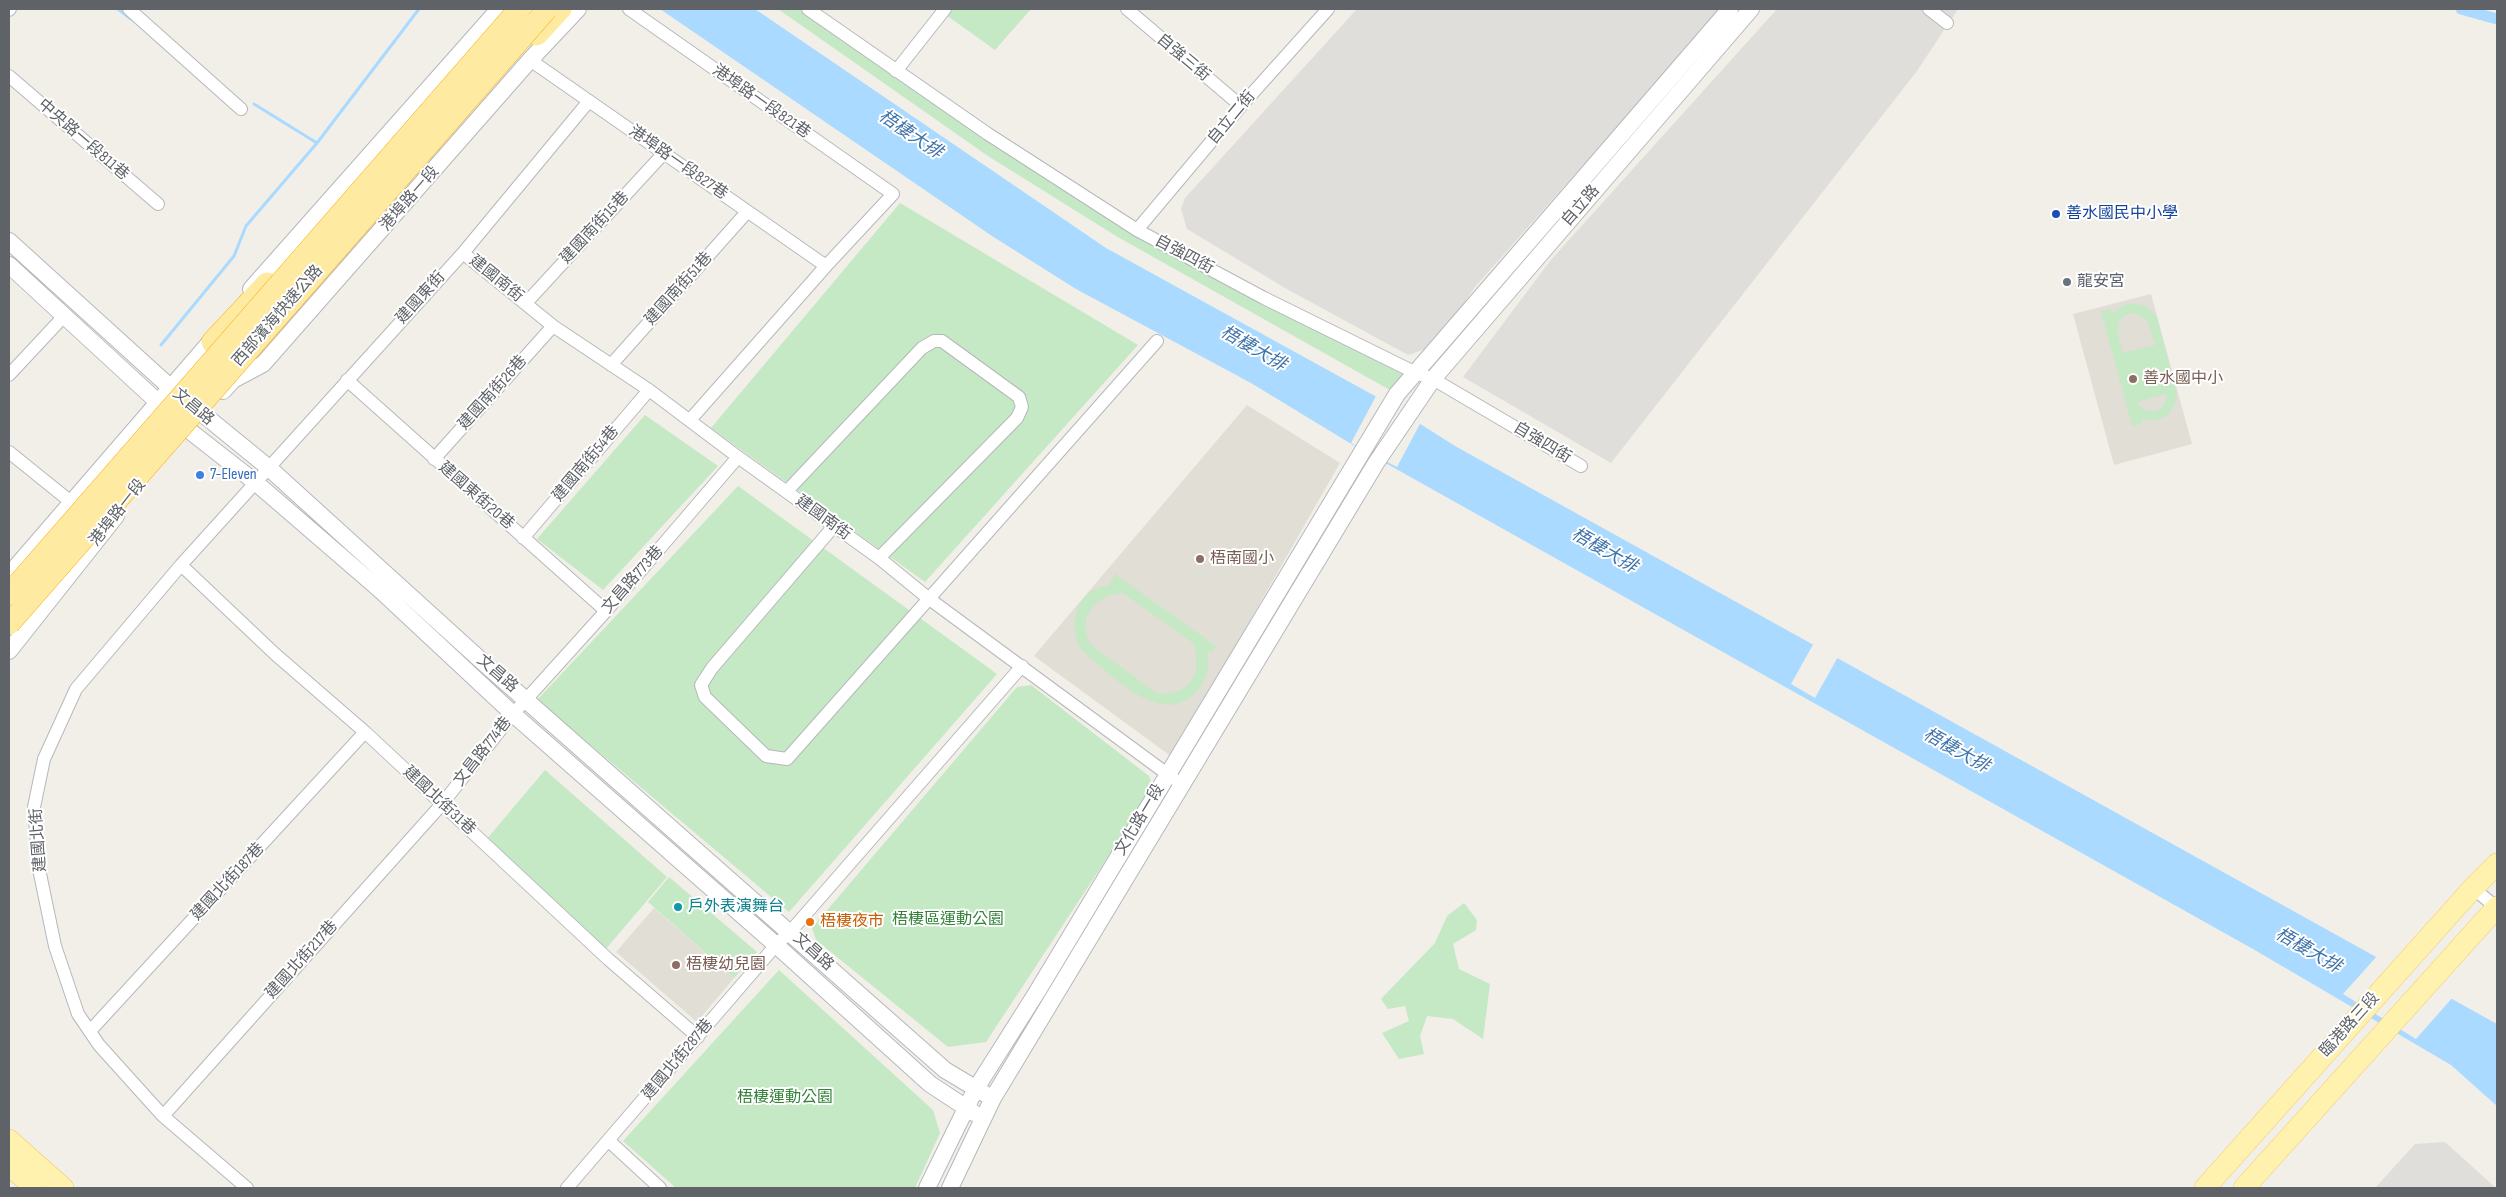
<!DOCTYPE html>
<meta charset="utf-8">
<style>
body{margin:0}
#map{position:relative;width:2506px;height:1197px;overflow:hidden;background:#f1efe8;font-family:"Sofia Sans Condensed",sans-serif}
canvas{display:block}
.frame{position:absolute;inset:0;border:10px solid #5f6368;pointer-events:none}
</style>
<div id="map">
<canvas width="2506" height="1197"></canvas>
<div class="frame"></div>
</div>
<script>
const ctx = document.querySelector('canvas').getContext('2d');
ctx.lineJoin = 'round';
function fillPath(path, color) { ctx.fillStyle = color; ctx.fill(path, 'evenodd'); }
function strokePath(path, color, width, dash) { ctx.strokeStyle = color; ctx.lineWidth = width; ctx.lineCap = dash ? 'butt' : 'round'; ctx.setLineDash(dash || []); ctx.stroke(path); }
function drawText(font, color, halo, rows, align = 'center') {
  ctx.font = font + ' "Sofia Sans Condensed","Noto Sans TC",sans-serif'; ctx.lineWidth = 4; ctx.setLineDash([]); ctx.textBaseline = 'middle'; ctx.strokeStyle = halo; ctx.fillStyle = color; for (const [text, x, y, turn = 0] of rows) {
    ctx.save(); ctx.translate(x, y); ctx.rotate((+turn || 0) * Math.PI / 180); ctx.textAlign = isNaN(turn) ? turn : align; if (halo) ctx.strokeText(text, 0, 0); ctx.fillText(text, 0, 0); ctx.restore();
  }
}
fillPath(new Path2D(`
 M1357 9H1721L1475 287 1434 346 1408 355 1285 288 1187 229 1181 209 1185 198Z
 M1777 9H1958L1917 71 1611 463 1463 377 1550 261Z
 M2445 1142 2496 1188H2375L2415 1144Z`), '#e0deda');
fillPath(new Path2D(`
 M2151 294 2192 444 2114 465 2073 314Z
 M1247 405 1340 463 1172 757 1034 656Z
 M654 908 734 978 697 1022 616 952Z`), '#e1ded6');
fillPath(new Path2D(`
 M778 9H807L1123 220 1404 371 1397 394 1116 236 988 156Z
 M945 9H1031L995 50 942 12Z
 M900 203 1138 345 925 582 711 428Z
 M2131 303 2146 306 2157 317 2177 395C2175 413 2159 425 2141 419L2142 424 2132 426 2101 311 2110 309 2112 314 2122 306ZM2134 313 2147 320 2155 345 2123 353C2118 338 2111 315 2134 313ZM2167 394 2163 407C2153 414 2143 412 2137 402Z
 M645 415 718 466 603 590 537 539Z
 M738 486 997 674 789 912 537 700Z
 M1115 574 1216 646 1211 653 1208 651C1209 669 1207 683 1192 696 1157 726 1108 671 1081 650 1067 624 1076 589 1109 585ZM1123 593 1193 643C1204 672 1189 700 1155 692L1091 645C1076 618 1095 595 1123 593Z
 M1031 685 1149 776 1153 788 986 1042 948 1047 816 940 812 928 1017 687Z
 M545 770 667 877 605 950 486 840Z
 M669 877 757 952 734 978 648 902Z
 M1464 903 1477 920 1476 930 1453 944 1459 969 1490 984 1483 1039 1453 1019 1427 1016 1420 1036 1424 1054 1399 1059 1382 1033 1409 1021 1405 1006 1388 1009 1381 999 1435 943 1447 916Z
 M779 970 933 1110 940 1133 915 1188H676L623 1141Z`), '#c5e8c5');
fillPath(new Path2D(`
 M660 9H755L1106 248 1384 401 1455 446 2497 1024V1106L2451 1065 2253 949 1348 442 1251 383 1076 289 992 236Z`), '#aadaff');
fillPath(new Path2D(`
 M1376 396 1421 422 1397 467 1351 443Z
 M1815 641 1839 655 1815 698 1791 684Z
 M2378 955 2453 997 2416 1039 2343 994Z`), '#f1efe8');
strokePath(new Path2D(`
 M118 9 131 19
 M254 104 317 143
 M161 345 234 256 246 226 317 143 419 9`), '#aadaff', 3);
strokePath(new Path2D(`
 M2461 9 2497 19`), '#aadaff', 11);
const minor = new Path2D(`
 M129 9 241 109
 M629 9 893 194 826 266 690 420
 M808 9 988 134 1137 230 1264 298 1416 373 1433 379 1581 466
 M1127 9 1241 106
 M1929 9 1947 23
 M9 10 10 9
 M530 60 826 266
 M896 71 945 9
 M9 76 158 204
 M1137 230 1241 106 1328 9
 M463 253 553 326 649 390 738 457 879 558 928 598 1174 779
 M526 303 664 153
 M611 365 747 212
 M9 375 65 315
 M347 380 606 611
 M9 452 71 502
 M434 459 553 326
 M787 491 922 348 934 341H942L1019 397 1022 407 1017 418 879 558
 M834 526 712 668 701 685 705 697 766 756 787 759 1157 341
 M523 538 649 390
 M181 565 275 654 365 732 608 959 698 1037
 M2473 888 2497 908
 M90 1031 365 732
 M163 1116 442 804 513 714 606 611 738 457
 M609 1141 660 1188
 M247 1188 163 1116 99 1045 78 1014 55 946 39 869 34 807 44 759 76 689 181 565 463 253 589 101
 M567 1188 776 945 790 932 1022 666`);
const tertiary = new Path2D(`
 M515 28 532 9
 M9 241 171 388 269 468 485 664 945 1070 985 1094
 M9 265 186 428 255 482 379 589 513 714 776 945 930 1084 974 1113
 M251 289 499 9
 M223 391 233 380 263 364 530 60 578 9
 M9 575 218 333
 M9 651 116 516
 M927 1188 975 1090 1037 992 1397 394 1730 9
 M950 1188 993 1098 1376 463 1433 379 1751 9`);
const primary = new Path2D(`
 M9 1140 63 1188
 M9 1165 35 1188
 M2205 1188 2473 888 2497 864
 M2244 1188 2497 907`);
const trunk = new Path2D(`
 M537 35 561 9
 M212 342 267 283`);
strokePath(minor, '#b5b8bc', 14);
strokePath(tertiary, '#b5b8bc', 18);
strokePath(primary, '#f2c960', 22);
strokePath(trunk, '#f9ab00', 22);
strokePath(minor, '#fff', 12);
strokePath(tertiary, '#fff', 16);
strokePath(primary, '#fff2af', 21);
strokePath(trunk, '#feeaa1', 21);
const trunkBridge = new Path2D(`
 M9 594 519 9
 M9 624 547 9`);
strokePath(trunkBridge, '#f9ab00', 22, []);
strokePath(trunkBridge, '#feeaa1', 21);
for (const [x, y, r, color] of [
 [2056,214,5,"#1a4fb4"],
 [2067,282,5,"#6b7280"],
 [2133,379,5,"#8d6e63"],
 [200,475,5,"#3f7fe0"],
 [1200,559,5,"#8d6e63"],
 [678,907,5,"#0f9aa8"],
 [810,922,5,"#e8710a"],
 [676,965,5,"#8d6e63"]
]) { const dot = new Path2D(); dot.arc(x, y, r, 0, 2 * Math.PI); ctx.fillStyle = color; ctx.fill(dot); strokePath(dot, '#fff', 2); }
drawText('16px', '#5f6368', '#fff', [
 ["自強三街",1183,58,40],
 ["港埠路一段821巷",761,102,35],
 ["自立二街",1232,118,-50],
 ["中央路一段811巷",83,140,41],
 ["港埠路一段827巷",678,163,35],
 ["港埠路一段",410,199,-49],
 ["自立路",1581,206,-49],
 ["建國南街15巷",595,228,-47],
 ["自強四街",1184,255,28],
 ["建國南街",496,279,39],
 ["建國南街51巷",679,289,-48],
 ["建國東街",421,298,-48],
 ["西部濱海快速公路",278,316,-49],
 ["建國南街26巷",493,393,-48],
 ["文昌路",193,407,40],
 ["自強四街",1542,443,31],
 ["建國南街54巷",586,464,-50],
 ["建國東街20巷",476,496,41],
 ["港埠路一段",118,513,-52],
 ["建國南街",823,518,36],
 ["文昌路773巷",633,580,-49],
 ["文昌路",497,674,41],
 ["文昌路774巷",483,752,-52],
 ["建國北街31巷",439,801,43],
 ["文化路一段",1140,820,-59],
 ["建國北街",39,840,-94],
 ["建國北街187巷",228,882,-47],
 ["文昌路",813,952,42],
 ["建國北街217巷",302,960,-48],
 ["臨港路三段",2350,1025,-48],
 ["建國北街287巷",678,1060,-50]
]);
drawText('16px', '#164399', '#fff', [
 ["善水國民中小學",2066,214]
], 'left');
drawText('16px', '#5b616d', '#fff', [
 ["龍安宮",2077,282]
], 'left');
drawText('16px', '#785e54', '#fff', [
 ["善水國中小",2143,379],
 ["梧南國小",1210,559],
 ["梧棲幼兒園",686,965]
], 'left');
drawText('16px', '#366cbe', '#fff', [
 ["7-Eleven",210,475]
], 'left');
drawText('16px', '#0d838f', '#fff', [
 ["戶外表演舞台",688,907]
], 'left');
drawText('16px', '#348238', '#fff', [
 ["梧棲區運動公園",948,920],
 ["梧棲運動公園",785,1098]
]);
drawText('16px', '#c56008', '#fff', [
 ["梧棲夜市",820,922]
], 'left');
drawText('italic 18px', '#4174aa', '#fff', [
 ["梧棲大排",910,135,34],
 ["梧棲大排",1253,349,30],
 ["梧棲大排",1604,551,30],
 ["梧棲大排",1956,751,29],
 ["梧棲大排",2308,951,30]
]);
</script>
